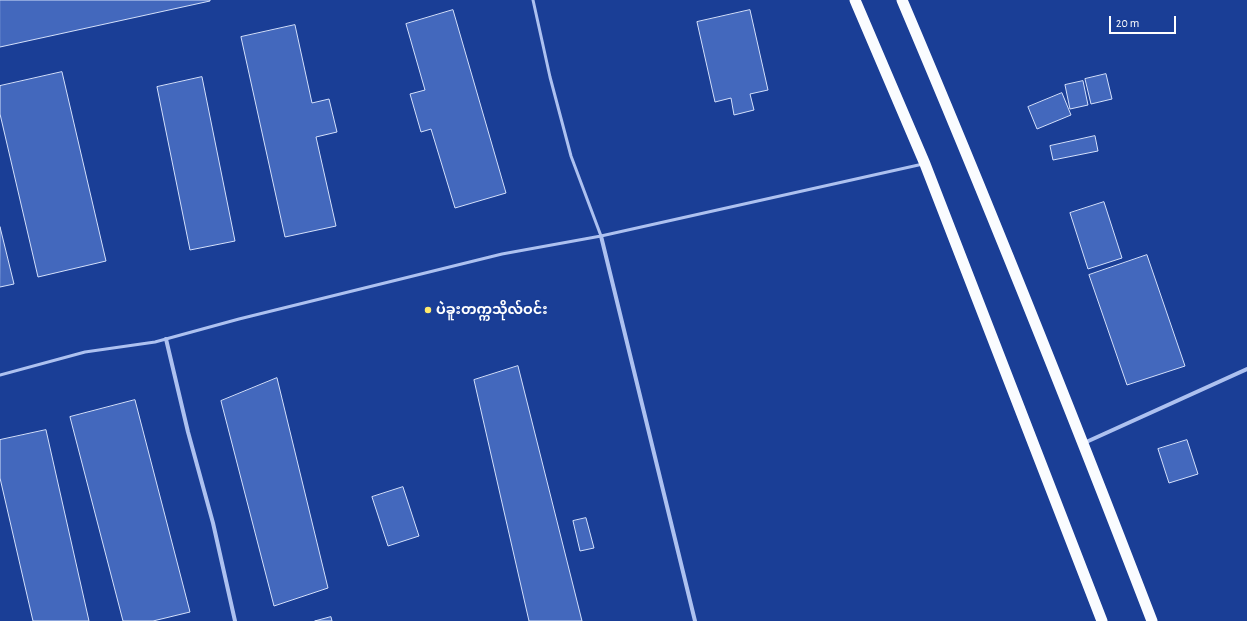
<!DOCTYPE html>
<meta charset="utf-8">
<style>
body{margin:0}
#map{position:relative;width:1247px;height:621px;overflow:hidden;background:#1a3e96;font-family:"Alegreya Sans",sans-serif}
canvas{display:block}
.scale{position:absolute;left:1109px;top:16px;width:67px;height:18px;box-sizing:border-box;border:2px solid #fff;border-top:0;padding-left:5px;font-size:12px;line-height:14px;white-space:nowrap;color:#fff;-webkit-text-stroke:3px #1a3e96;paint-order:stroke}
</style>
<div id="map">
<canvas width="1247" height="621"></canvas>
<div class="scale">20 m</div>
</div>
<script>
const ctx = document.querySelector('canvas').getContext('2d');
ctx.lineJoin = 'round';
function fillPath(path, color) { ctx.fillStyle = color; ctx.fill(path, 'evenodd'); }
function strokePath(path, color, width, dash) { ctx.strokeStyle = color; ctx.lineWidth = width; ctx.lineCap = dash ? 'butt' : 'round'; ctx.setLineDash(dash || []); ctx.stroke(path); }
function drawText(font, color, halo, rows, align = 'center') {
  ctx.font = font + ' "Alegreya Sans","Noto Sans Myanmar",sans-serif'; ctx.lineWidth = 3; ctx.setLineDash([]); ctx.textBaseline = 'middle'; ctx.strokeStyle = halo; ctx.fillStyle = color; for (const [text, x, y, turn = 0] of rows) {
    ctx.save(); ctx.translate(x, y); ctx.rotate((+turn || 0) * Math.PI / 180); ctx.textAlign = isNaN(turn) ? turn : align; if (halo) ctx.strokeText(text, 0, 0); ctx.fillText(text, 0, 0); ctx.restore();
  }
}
const building = new Path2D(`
 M0 0H210V1L0 47Z
 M453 10 506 193 455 208 431 129 421 132 410 94 425 90 406 24Z
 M750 10 768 90 750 94 754 110 734 115 731 98 715 102 697 22Z
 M295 25 312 103 329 99 337 132 316 137 336 226 285 237 241 37Z
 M62 72 106 261 38 277 0 114V86Z
 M1106 74 1112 99 1091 104 1085 79Z
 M202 77 235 241 190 250 157 87Z
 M1083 81 1088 105 1070 109 1065 85Z
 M1062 93 1071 115 1037 129 1028 107Z
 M1095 136 1098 151 1053 160 1050 146Z
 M1104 202 1122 258 1088 269 1070 213Z
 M0 227 14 284 0 287Z
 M1147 255 1185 366 1127 385 1089 275Z
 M518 366 582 621H529L474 380Z
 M277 378 328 588 274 606 221 401Z
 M135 400 190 612 153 621H123L70 417Z
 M46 430 89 621H33L0 478V440Z
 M1187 440 1198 474 1169 483 1158 449Z
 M403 487 419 536 388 546 372 497Z
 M586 518 594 548 580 551 573 521Z
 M331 617 332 621H315Z`);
fillPath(building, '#4368bd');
strokePath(building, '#d4e0fb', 1);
strokePath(new Path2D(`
 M533 0 550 77 571 156 601 236
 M0 375 85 352 155 342 239 319 502 254 601 236 923 164`), '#adc1f0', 3);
strokePath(new Path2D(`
 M601 236 695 621
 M166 339 188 432 213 523 235 621
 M1084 443 1247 369`), '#adc1f0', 4);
strokePath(new Path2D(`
 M855 0 925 164 1102 621
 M902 0C989 205 1072 413 1152 621`), '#fafcff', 11);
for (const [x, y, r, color] of [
 [428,310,4,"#ffea6c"]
]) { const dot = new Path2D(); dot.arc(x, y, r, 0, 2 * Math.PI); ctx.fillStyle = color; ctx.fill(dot); strokePath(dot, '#1a3e96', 1.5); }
drawText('bold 14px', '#fff', '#1a3e96', [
 ["ပဲခူးတက္ကသိုလ်ဝင်း",436,310]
], 'left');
</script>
